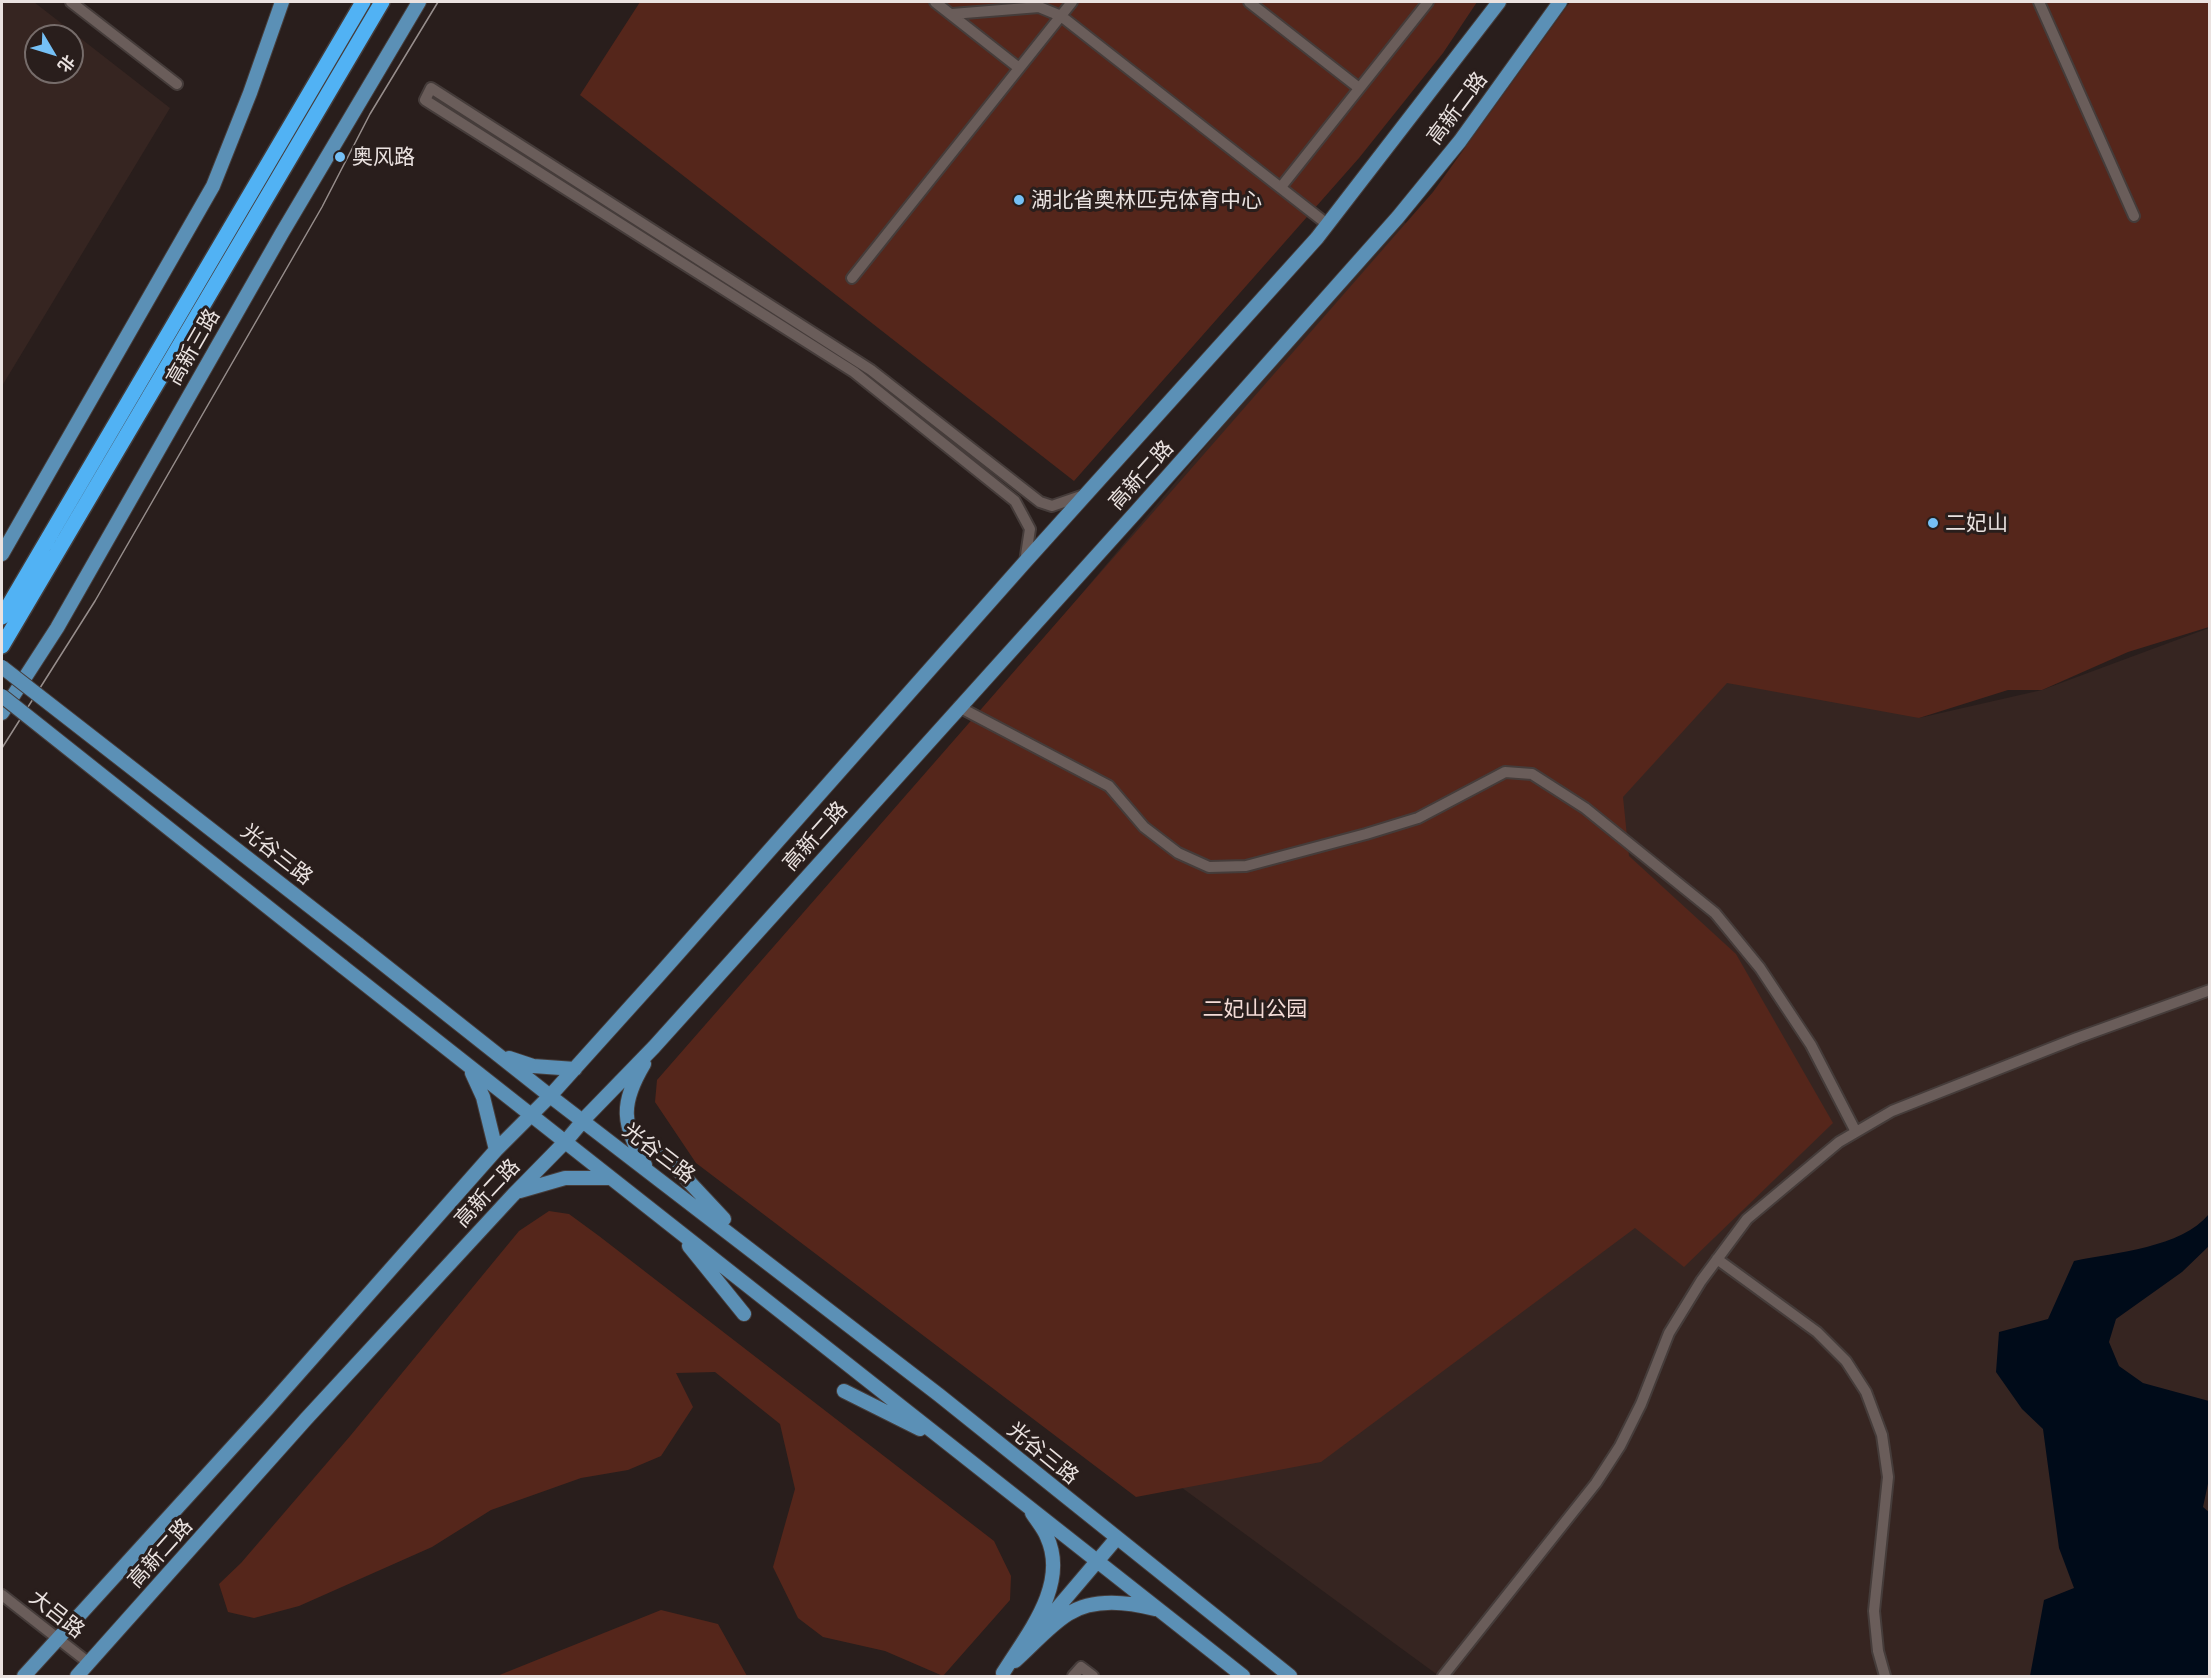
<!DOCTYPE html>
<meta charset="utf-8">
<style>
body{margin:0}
#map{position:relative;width:2211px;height:1678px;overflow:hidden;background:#291e1c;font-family:"Exo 2","Noto Sans SC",sans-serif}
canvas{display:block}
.frame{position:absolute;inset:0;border:3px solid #eae2e0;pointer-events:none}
.north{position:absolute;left:24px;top:24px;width:60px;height:60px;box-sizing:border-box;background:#291e1c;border:2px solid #766c6a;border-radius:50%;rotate:128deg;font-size:16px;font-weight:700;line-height:24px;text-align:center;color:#eae2e0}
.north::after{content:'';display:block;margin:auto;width:21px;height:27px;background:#75c0f6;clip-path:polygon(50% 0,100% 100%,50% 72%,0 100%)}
</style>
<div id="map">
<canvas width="2211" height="1678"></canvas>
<div class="frame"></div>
<div class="north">北</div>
</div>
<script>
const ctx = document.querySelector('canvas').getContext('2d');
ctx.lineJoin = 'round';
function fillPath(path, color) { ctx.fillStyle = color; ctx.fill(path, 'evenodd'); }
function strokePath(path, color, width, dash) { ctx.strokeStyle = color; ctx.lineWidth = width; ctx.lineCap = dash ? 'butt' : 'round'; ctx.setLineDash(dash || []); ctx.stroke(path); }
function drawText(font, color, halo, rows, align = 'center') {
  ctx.font = font + ' "Exo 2","Noto Sans SC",sans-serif'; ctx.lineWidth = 6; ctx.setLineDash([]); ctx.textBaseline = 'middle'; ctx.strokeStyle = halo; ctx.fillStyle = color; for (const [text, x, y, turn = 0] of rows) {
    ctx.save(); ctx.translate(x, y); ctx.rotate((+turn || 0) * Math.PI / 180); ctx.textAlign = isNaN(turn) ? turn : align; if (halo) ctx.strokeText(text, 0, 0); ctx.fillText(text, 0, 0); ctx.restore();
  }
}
fillPath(new Path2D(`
 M2 2H34L170 108 2 386ZM36 36H72V72H36Z
 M1398 217 1422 236 1685 603 1919 718 2042 690 2209 628V1676H1439L655 1102Z`), '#362521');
fillPath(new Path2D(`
 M640 2H1477L1443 53 1359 158 1074 481 580 95Z
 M1570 2H2209V627L2128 652 2042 690H2008L1919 718 1727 683 1623 797 1629 856 1736 954 1833 1123 1684 1267 1635 1228 1321 1462 1136 1497 696 1163 655 1102 657 1080 1433 192Z
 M549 1211 569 1214 599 1236 994 1541 1011 1576 1010 1600 943 1676 885 1651 823 1637 798 1618 773 1567 795 1489 780 1424 715 1372 676 1373 693 1407 661 1456 628 1470 581 1478 491 1510 432 1547 299 1606 254 1618 228 1612 219 1584 241 1563 351 1435 519 1231Z
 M661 1610 718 1624 747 1676H497Z`), '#55261b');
fillPath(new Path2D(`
 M2209 1214V1246L2182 1272 2116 1319 2109 1342 2119 1366 2143 1383 2209 1401V1479L2203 1507 2210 1513 2209 1676H2030L2044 1600 2074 1588 2059 1548 2043 1429 2022 1409 1996 1372 1999 1332 2048 1319 2074 1261C2116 1252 2181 1248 2209 1214Z`), '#000b19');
const minor = new Path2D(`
 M71 2 177 84
 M935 2 1019 68
 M1249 2 1359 88
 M2039 2 2134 216
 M952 14 1039 7 1061 16 1327 224
 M1281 187 1428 2
 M852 278 1072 2
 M1025 562 1030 529 1015 501 854 372 425 100 431 88 871 370 1040 502 1052 506 1081 496
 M959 707 1109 786 1144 827 1178 853 1209 867 1246 866 1366 834 1418 818 1505 772 1532 774 1585 808 1715 913 1760 968 1811 1045 1856 1132
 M1717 1259 1817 1332 1846 1361 1866 1392 1882 1435 1888 1477 1874 1611 1878 1651 1885 1676
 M2 1595 89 1663
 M1073 1676 1081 1667 1093 1676
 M1443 1676 1596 1483 1620 1446 1641 1404 1669 1333 1701 1281 1747 1219 1839 1142 1892 1111 2077 1038 2210 990`);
const major = new Path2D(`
 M2 554 213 186 250 93 282 2
 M2 713 57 628 282 233 419 2
 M358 944 550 1096 939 1395 1290 1676
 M342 966 1243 1676
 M509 1058 533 1066 575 1069
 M644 1064C619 1106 623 1123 645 1165
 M472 1073 483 1097 496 1150
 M665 1156 724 1219
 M520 1191 565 1178H610
 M689 1246 744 1314
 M844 1391 920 1429
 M1037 1632 1116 1539
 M1015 1661C1032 1646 1049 1626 1068 1614 1093 1598 1128 1602 1155 1609
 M1003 1673C1027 1634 1069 1585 1047 1537 1044 1529 1037 1521 1032 1513
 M24 1676 268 1408 496 1150 550 1096 659 975 1025 562 1317 238 1499 2
 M77 1676 306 1419 513 1195 566 1141 587 1116 654 1047 1136 512 1398 217 1460 141 1560 2`);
const highway = new Path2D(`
 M2 617 363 2
 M2 646 382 2`);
strokePath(minor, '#453c3a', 14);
strokePath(major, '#453c3a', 16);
strokePath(highway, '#453c3a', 18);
strokePath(minor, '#6a5d5a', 10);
strokePath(major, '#5b90b6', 14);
strokePath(highway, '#51b2f4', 15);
strokePath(new Path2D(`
 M2 748 95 601 322 207 370 114 438 2`), '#978e8c', 1.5);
const majorBridge = new Path2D(`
 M2 667 358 944
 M2 696 342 966`);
strokePath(majorBridge, '#453c3a', 16, []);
strokePath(majorBridge, '#5b90b6', 14);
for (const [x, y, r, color] of [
 [340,157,6,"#75c0f6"],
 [1019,200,6,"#75c0f6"],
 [1933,523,6,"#75c0f6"]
]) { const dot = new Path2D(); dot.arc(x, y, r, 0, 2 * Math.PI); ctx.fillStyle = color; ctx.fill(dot); strokePath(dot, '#291e1c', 2); }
drawText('21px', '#eae2e0', '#291e1c', [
 ["高新二路",1457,108,-53],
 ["高新三路",193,347,-60],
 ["高新二路",1141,475,-48],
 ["高新二路",815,836,-48],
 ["光谷三路",277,854,38],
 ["光谷三路",659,1153,37],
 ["高新二路",487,1193,-47],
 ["光谷三路",1043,1453,39],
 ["高新二路",160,1553,-48],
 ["大吕路",57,1614,38]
]);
drawText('21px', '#eae2e0', '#291e1c', [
 ["奥风路",352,157],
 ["湖北省奥林匹克体育中心",1031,200],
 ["二妃山",1945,523]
], 'left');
drawText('21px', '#f4dcd7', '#291e1c', [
 ["二妃山公园",1255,1009]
]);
</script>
